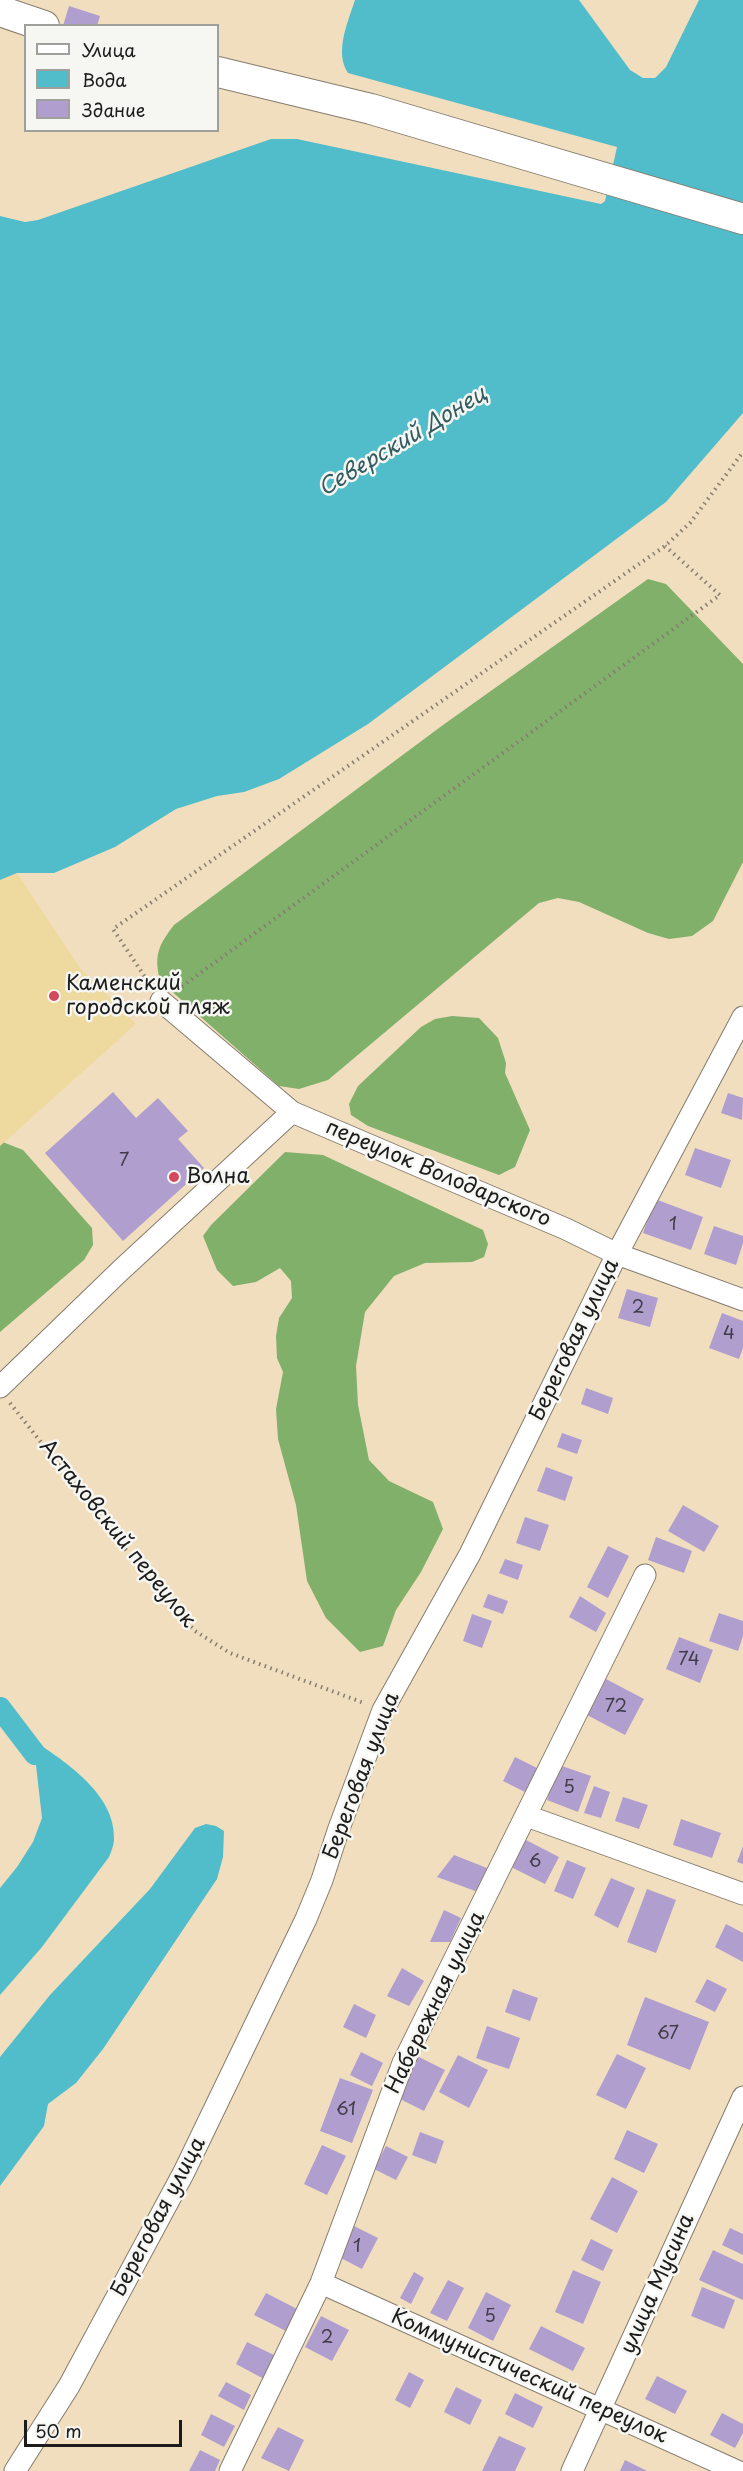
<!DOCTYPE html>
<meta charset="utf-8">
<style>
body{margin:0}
#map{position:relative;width:743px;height:2471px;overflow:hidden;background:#f0debf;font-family:"Playpen Sans",sans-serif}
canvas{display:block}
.legend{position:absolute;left:24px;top:24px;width:195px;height:108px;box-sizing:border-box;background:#f6f6f2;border:2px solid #9f9f9c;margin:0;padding:8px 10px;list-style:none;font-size:18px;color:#1c1c1c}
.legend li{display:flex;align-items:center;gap:12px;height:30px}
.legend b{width:30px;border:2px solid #9f9f9c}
.scale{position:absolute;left:24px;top:2420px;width:158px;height:27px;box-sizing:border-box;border:3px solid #1c1c1c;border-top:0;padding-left:8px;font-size:18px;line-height:21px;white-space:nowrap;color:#1c1c1c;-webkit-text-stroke:4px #f6f6f2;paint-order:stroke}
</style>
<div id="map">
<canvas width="743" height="2471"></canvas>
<ul class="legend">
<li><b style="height:8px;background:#fff"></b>Улица</li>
<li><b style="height:16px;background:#51bdcb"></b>Вода</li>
<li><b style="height:16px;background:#b09fce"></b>Здание</li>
</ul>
<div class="scale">50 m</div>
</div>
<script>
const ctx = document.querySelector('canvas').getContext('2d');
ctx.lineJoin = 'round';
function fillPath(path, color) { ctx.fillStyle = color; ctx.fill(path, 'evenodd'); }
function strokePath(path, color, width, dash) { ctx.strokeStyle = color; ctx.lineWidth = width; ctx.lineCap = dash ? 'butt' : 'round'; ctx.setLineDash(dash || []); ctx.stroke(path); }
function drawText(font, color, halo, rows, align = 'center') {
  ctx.font = font + ' "Playpen Sans",sans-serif'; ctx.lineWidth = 5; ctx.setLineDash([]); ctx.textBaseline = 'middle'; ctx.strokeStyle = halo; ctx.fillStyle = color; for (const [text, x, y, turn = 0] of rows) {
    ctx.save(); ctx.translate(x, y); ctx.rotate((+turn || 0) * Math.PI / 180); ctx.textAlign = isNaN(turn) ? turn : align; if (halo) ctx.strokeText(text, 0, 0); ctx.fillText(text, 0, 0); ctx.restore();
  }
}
fillPath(new Path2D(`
 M648 579 666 584 743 664V862L713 921 692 936 669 939 648 933 579 902 558 898 539 903 328 1080 299 1089 279 1086 160 981C154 955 158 946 174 925L443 725Z
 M452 1016 479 1018 498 1038 506 1063 505 1073 530 1130 515 1167 499 1175 368 1126 351 1115 349 1104 358 1086 421 1027 435 1019Z
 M0 1141 23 1150 92 1228 93 1245 84 1260 0 1332Z
 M285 1152 323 1155 483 1230 488 1244 484 1257 472 1262 425 1263 394 1276 365 1312 356 1366 358 1405 369 1460 389 1481 433 1502 443 1529 421 1572 396 1610 383 1646 360 1652 326 1618 307 1581 296 1505 278 1439 276 1409 283 1372 277 1358 276 1336 279 1318 292 1298 291 1281 280 1268 256 1282 233 1286 217 1270 203 1236 211 1225Z`), '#80b06a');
fillPath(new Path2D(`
 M17 873 80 968 136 1024 0 1146V880Z`), '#eeda9e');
fillPath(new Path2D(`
 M355 0H579L630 70 643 78H655L666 67 699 0H743V413L666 502 368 724 279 779 244 792 217 796 176 809 115 847 54 873H17L0 880V216L25 222 38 220 271 139H297L601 204 605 201 617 147 348 73C334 52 348 22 355 0Z
 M17 1730C52 1753 116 1789 114 1839 114 1845 111 1852 109 1857L42 1947 0 1995V1888L17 1867 33 1842 42 1818 36 1765Z
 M206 1824 216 1826 224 1831 223 1857 217 1879 103 2049 76 2083 48 2104 44 2126 0 2186V2057L50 1995 150 1889 195 1828Z`), '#51bdcb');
strokePath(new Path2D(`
 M0 1708 35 1754`), '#51bdcb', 22);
fillPath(new Path2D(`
 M69 6 100 16 97 26H63Z
 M113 1092 136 1118 158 1098 188 1131 178 1139 204 1168 123 1241 45 1153Z
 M728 1093 743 1098 742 1120 721 1113Z
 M695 1148 731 1160 721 1188 685 1175Z
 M655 1199 703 1217 691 1250 643 1233Z
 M714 1226 743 1236V1243L736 1265 704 1254Z
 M627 1289 658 1298 650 1327 618 1318Z
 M722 1313 743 1321V1348L739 1359 709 1348Z
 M586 1388 613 1398 608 1414 581 1404Z
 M562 1433 582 1440 577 1454 557 1447Z
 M546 1467 573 1477 565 1501 537 1491Z
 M683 1505 719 1526 704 1552 668 1531Z
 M525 1517 549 1525 540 1551 516 1543Z
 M656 1537 692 1551 684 1573 648 1560Z
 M608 1546 629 1556 608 1598 587 1587Z
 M505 1559 523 1565 518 1580 499 1573Z
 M488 1594 508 1601 503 1614 483 1607Z
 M580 1596 606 1613 596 1632 569 1617Z
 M719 1613 743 1621V1636L738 1651 709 1641Z
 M472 1614 492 1621 482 1648 463 1641Z
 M679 1637 713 1650 700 1683 666 1669Z
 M606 1679 644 1699 625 1735 587 1715Z
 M515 1757 539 1769 527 1793 503 1781Z
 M559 1765 591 1776 578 1812 547 1800Z
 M594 1786 610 1792 601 1818 584 1813Z
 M623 1797 648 1805 639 1829 615 1821Z
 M681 1819 721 1833 712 1858 673 1845Z
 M526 1840 559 1857 545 1884 511 1867Z
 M743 1846V1864L737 1862Z
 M454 1855 487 1868 478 1892 437 1877Z
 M567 1860 586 1868 573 1899 554 1891Z
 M611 1878 635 1888 618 1928 594 1915Z
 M647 1889 676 1900 656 1953 627 1942Z
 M444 1910 461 1918 450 1942H430Z
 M726 1924 743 1933V1962L715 1947Z
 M402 1968 424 1981 409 2006 387 1996Z
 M707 1979 727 1989 715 2012 695 2002Z
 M513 1989 538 1998 530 2021 505 2012Z
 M645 1997 709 2022 690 2070 627 2045Z
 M354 2004 376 2015 366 2038 343 2027Z
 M487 2026 520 2038 509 2069 476 2058Z
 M361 2052 383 2063 372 2086 350 2075Z
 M617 2054 646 2068 626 2109 596 2095Z
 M458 2055 488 2070 469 2108 439 2092Z
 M417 2056 445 2070 424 2111 396 2097Z
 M340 2078 373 2090 352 2143 320 2131Z
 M627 2130 658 2144 644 2173 614 2159Z
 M420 2132 444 2141 436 2164 412 2155Z
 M322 2145 346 2156 327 2195 304 2184Z
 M386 2146 408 2157 396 2180 374 2169Z
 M612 2177 638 2191 617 2233 590 2219Z
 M352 2225 378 2238 362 2269 337 2256Z
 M730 2228 743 2234V2255L722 2245Z
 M591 2239 613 2250 603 2271 581 2260Z
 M713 2250 743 2264V2300L699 2280Z
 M573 2270 601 2282 583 2324 555 2312Z
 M414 2272 424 2278 411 2304 400 2298Z
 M448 2280 464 2288 447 2321 430 2313Z
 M702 2287 735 2300 724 2329 691 2316Z
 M486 2292 511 2305 493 2341 468 2328Z
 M266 2293 299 2310 288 2332 254 2315Z
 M321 2316 349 2330 332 2361 305 2347Z
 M541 2326 585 2348 573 2371 529 2349Z
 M247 2342 276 2356 264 2379 236 2364Z
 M409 2372 424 2380 410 2408 395 2400Z
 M657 2376 687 2391 675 2414 645 2399Z
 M226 2382 251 2395 244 2410 218 2396Z
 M456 2387 482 2400 470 2425 444 2412Z
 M515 2393 543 2407 533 2428 505 2414Z
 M722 2413 743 2424V2433L735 2448 710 2435Z
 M211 2414 235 2426 224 2447 201 2435Z
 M278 2427 304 2440 289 2471 261 2458Z
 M499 2436 526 2448 515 2471H482Z
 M200 2450 220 2460 215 2471H189Z
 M625 2460 647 2471H620Z`), '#b09fce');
const street = new Path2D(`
 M161 1001 292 1112 566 1229 617 1254 743 1300
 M0 1387 121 1270 292 1112
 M527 1816 743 1894
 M321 2283 737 2471
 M15 2471 69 2386 184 2172 306 1919 322 1880 338 1831 383 1710 470 1554 617 1254 743 1017
 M230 2471 321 2283 403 2063 645 1575
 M572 2471 743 2097`);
const secondary = new Path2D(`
 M0 11 44 26
 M218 72 371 109 743 219`);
strokePath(street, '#867d6e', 23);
strokePath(secondary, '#867d6e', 32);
strokePath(new Path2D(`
 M151 986 113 929 665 546 690 523 743 452
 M177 990 720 595 665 546
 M10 1403 149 1579 195 1631 230 1653 364 1703`), '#867d6e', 4, [1.5, 4.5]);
strokePath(street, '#fff', 21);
strokePath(secondary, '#fff', 30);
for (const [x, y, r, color] of [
 [54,996,6,"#d1495b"],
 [174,1177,6,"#d1495b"]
]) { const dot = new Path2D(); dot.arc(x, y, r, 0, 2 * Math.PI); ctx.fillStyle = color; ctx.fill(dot); strokePath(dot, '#f6f6f2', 2); }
drawText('18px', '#413d48', null, [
 ["7",124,1161],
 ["1",673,1225],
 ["2",638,1308],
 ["4",729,1334],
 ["74",689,1660],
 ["72",616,1707],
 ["5",569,1788],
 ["6",535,1862],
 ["67",668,2034],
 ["61",346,2110],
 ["1",357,2247],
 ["5",490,2317],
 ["2",327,2338]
]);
drawText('21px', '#1c1c1c', '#f6f6f2', [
 ["Каменский",66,984],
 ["городской пляж",66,1008],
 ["Волна",186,1177]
], 'left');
drawText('21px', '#1c1c1c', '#f6f6f2', [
 ["переулок Володарского",438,1174,23],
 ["Береговая улица",575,1340,-64],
 ["Астаховский переулок",117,1534,51],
 ["Береговая улица",362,1776,-69],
 ["Набережная улица",436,2003,-64],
 ["Береговая улица",159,2217,-62],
 ["улица Мусина",658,2284,-66],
 ["Коммунистический переулок",529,2377,24]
]);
drawText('italic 22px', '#315c62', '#f6f6f2', [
 ["Северский Донец",403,442,-31]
]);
</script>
